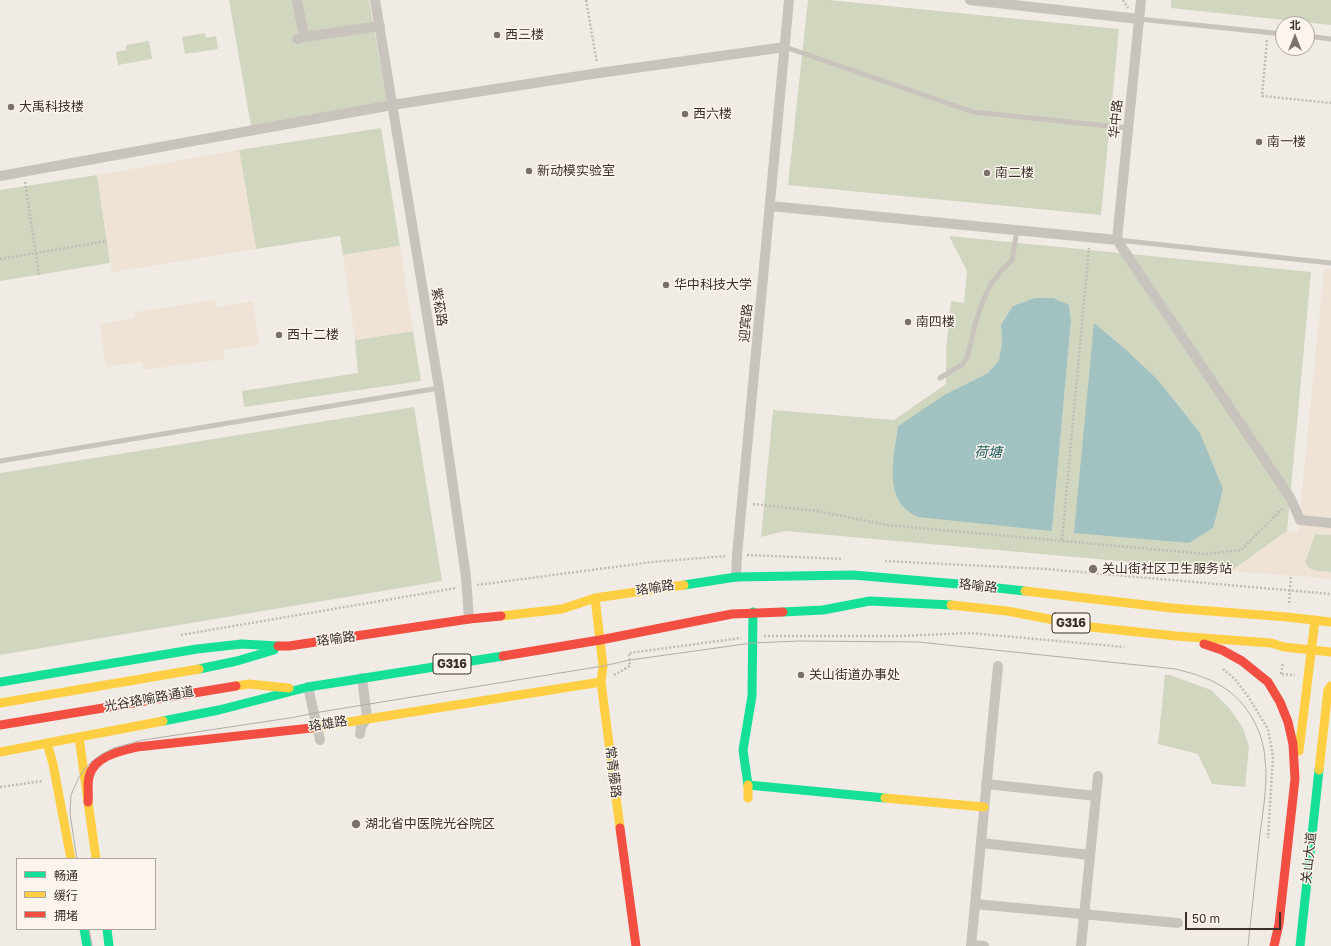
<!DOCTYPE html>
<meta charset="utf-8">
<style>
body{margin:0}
#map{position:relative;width:1331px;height:946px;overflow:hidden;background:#f0ebe5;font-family:"Golos Text","Noto Sans SC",sans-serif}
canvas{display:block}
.legend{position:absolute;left:16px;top:858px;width:140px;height:72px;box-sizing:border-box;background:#fbf5ee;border:1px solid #aea6a0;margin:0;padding:5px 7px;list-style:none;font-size:12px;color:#3b302b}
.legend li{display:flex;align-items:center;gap:8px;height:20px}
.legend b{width:20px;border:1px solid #aea6a0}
.north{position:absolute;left:1275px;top:16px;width:40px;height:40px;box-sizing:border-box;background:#fbf5ee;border:1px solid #aea6a0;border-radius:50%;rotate:0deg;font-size:11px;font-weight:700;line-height:16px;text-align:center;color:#3b302b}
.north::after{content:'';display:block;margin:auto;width:14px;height:18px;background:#7a716c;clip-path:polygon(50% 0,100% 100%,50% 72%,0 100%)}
.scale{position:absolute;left:1185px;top:912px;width:96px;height:18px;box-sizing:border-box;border:2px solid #3b302b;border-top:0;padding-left:5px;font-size:12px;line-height:14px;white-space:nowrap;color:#3b302b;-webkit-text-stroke:3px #fbf5ee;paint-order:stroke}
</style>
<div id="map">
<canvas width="1331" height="946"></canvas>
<ul class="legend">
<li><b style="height:5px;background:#16e098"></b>畅通</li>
<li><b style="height:5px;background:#ffcf43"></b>缓行</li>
<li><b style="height:5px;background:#f24e42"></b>拥堵</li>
</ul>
<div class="north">北</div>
<div class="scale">50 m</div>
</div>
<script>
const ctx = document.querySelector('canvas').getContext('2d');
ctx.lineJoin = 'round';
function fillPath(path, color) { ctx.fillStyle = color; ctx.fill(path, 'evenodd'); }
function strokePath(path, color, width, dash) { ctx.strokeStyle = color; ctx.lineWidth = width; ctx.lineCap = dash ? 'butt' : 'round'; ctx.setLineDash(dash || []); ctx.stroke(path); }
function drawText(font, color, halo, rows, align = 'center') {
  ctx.font = font + ' "Golos Text","Noto Sans SC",sans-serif'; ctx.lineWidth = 3; ctx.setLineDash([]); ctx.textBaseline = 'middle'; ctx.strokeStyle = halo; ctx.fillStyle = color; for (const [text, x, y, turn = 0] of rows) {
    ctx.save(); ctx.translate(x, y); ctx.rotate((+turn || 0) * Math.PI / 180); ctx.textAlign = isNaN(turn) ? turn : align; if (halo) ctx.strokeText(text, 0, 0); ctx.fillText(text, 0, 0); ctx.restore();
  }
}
fillPath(new Path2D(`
 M229 0H369L387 102 251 126Z
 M808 0H829L1119 29 1101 215 788 185Z
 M1171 0H1331V25L1171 8Z
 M205 33 206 38 216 36 218 49 185 54 182 37Z
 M149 41 152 59 118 65 116 52 126 50V45Z
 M381 128 400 246 343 255 340 236 256 249 239 150Z
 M97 175 110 263 0 281V190Z
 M949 236 1311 272 1287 531 1231 571 785 531 761 537 773 410 894 420 946 384V350L951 301 964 303 967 271ZM1069 305 1071 321 1052 531 898 426 944 395 988 373 999 360 1002 343 1001 325Z
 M413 331 421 381 244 407 242 391 358 373 355 340Z
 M414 407 442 581 0 655V473Z
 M1315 534 1331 535V572C1322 571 1308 573 1305 562Z
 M1165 675H1170L1211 690 1230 709 1243 728 1249 747 1245 787 1212 784 1198 754 1158 744Z`), '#d1d6bf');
fillPath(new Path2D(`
 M239 150 256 249 112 272 97 175Z
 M400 246 413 331 355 340 343 255Z
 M1324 269H1331V535L1315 534 1305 562 1306 566 1310 570 1331 572V579L1231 571 1287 531 1298 532Z
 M215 300 216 307 253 301 259 345 223 350 224 359 143 370 142 362 106 367 100 324 135 318V312Z`), '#eee3d5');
fillPath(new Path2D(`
 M1035 298H1053L1069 305 1071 321 1052 531 918 517C914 515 910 513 907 510 884 492 895 451 898 426L944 395 988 373 999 360 1002 343 1001 325 1013 306Z
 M1094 323 1125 349 1157 379 1200 433 1223 489 1213 528 1189 543 1074 533Z`), '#a1c2c1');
strokePath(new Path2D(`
 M586 0 597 63
 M1123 0 1128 8
 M1267 40 1262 96 1331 103
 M25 182 39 275
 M0 259 107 241
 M753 504 817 511 887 525 1206 554 1241 550 1283 508
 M1062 540 1089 248
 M747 555 842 559
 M885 561 1046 569 1331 594
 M477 585 652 562 726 556
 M1289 603 1291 576
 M181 635 456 588
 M764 636H900L970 633 1124 647
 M1223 669 1235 679 1249 698 1268 729 1273 757 1268 838
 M1281 674 1283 662
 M1282 674 1295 675
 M614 675 630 666 629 653 741 638
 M0 787 43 781`), '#c2bbb6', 2.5, [2, 2]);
strokePath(new Path2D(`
 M1139 19 1283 34
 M1307 36 1331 39
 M785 47 973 112 1128 128
 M1118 240 1331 263
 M940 378 963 364 968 355 975 325 982 303 991 284 1001 271 1012 260 1017 230
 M0 461 439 388`), '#c9c3be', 5);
strokePath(new Path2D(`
 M297 0 304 37
 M375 0 439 388 466 577 469 619
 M970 0 1139 19
 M297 39 304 37 380 26
 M0 176 392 105 599 73 785 47
 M770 206 1117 240
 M1117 240 1291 499 1300 520 1331 523
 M1117 240 1141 0
 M736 577 737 555 789 0
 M308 687 320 740
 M360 734 361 727 367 718 362 678
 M986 784 1096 796
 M981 843 1090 855
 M975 904 1178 923
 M971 945 984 946
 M971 946 998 666
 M1081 946 1098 776`), '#c9c3be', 10);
strokePath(new Path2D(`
 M684 585 736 577 853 575 970 585 1025 591
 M753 612 752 696 743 750 748 785 885 798
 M783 612 823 610 870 601 951 605
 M199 669 237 661 274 650
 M0 682 197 649 242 644 278 646
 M163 721 219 710 308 687 503 656
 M84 929 87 946
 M107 929 109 946
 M1300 946 1319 770`), '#16e098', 9);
strokePath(new Path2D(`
 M1025 591 1171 608 1287 617 1331 622
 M595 598 603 666 601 682 620 828
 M951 605 1007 611 1091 627 1176 636 1271 643 1284 647 1331 652
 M501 616 562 609 595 598 684 585
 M236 686 249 684 289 688
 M0 703 199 669
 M311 728 601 682
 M79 737 96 859
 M47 743 53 764 71 859
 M1299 751 1315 620
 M0 752 163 721
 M1319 770 1328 690 1331 686
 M748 785V798
 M885 798 984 807`), '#ffcf43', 9);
strokePath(new Path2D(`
 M1204 644 1222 650 1242 661 1268 682 1280 702 1288 722 1293 744 1295 779
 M278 646H289L469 619 501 616
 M503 656 600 640 732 614 783 612
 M0 725 236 686
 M88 802C89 794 87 785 89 777 94 756 120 751 137 747L311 728
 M620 828 636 946
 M1274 946 1279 924 1295 779`), '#f24e42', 9);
strokePath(new Path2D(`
 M77 859 70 814 71 795 79 777 84 770 92 761 104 753 114 748 143 740 296 717 314 713 603 666 630 660 752 643 799 641 918 642 1176 669C1190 673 1203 676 1216 683 1244 697 1263 728 1265 759 1268 784 1263 810 1260 834 1256 872 1252 909 1248 946
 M89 929 92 946`), '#b1aca8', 1);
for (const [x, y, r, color] of [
 [497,35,4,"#7a716c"],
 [11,107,4,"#7a716c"],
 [685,114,4,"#7a716c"],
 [1259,142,4,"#7a716c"],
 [529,171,4,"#7a716c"],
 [987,173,4,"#7a716c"],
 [666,285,4,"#7a716c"],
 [908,322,4,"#7a716c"],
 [279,335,4,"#7a716c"],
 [1093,569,5,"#7a716c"],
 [801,675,4,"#7a716c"],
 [356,824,5,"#7a716c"]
]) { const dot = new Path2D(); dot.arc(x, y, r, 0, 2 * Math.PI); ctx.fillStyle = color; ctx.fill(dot); strokePath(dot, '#fbf5ee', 1.5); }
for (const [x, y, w] of [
 [1071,623,38],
 [452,664,38]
]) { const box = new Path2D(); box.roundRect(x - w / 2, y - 10, w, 20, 3); ctx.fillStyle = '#fbf5ee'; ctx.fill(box); strokePath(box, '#3b302b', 1); }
drawText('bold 12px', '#3b302b', null, [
 ["G316",1071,623],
 ["G316",452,664]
]);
drawText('13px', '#3b302b', '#fbf5ee', [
 ["西三楼",505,35],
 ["大禹科技楼",19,107],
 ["西六楼",693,114],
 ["南一楼",1267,142],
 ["新动模实验室",537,171],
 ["南二楼",995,173],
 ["华中科技大学",674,285],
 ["南四楼",916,322],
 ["西十二楼",287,335],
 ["关山街社区卫生服务站",1102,569],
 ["关山街道办事处",809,675],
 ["湖北省中医院光谷院区",365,824]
], 'left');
drawText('13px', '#3b302b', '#fbf5ee', [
 ["华中路",1116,119,-84],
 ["紫菘路",439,307,81],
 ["迎宾路",746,323,-85],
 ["珞喻路",978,586,6],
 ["珞喻路",655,588,-9],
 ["珞喻路",336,639,-8],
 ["光谷珞喻路通道",149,699,-10],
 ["珞雄路",328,724,-9],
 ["常青藤路",613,772,83],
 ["关山大道",1309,858,-84]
]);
drawText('italic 14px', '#1f5a5e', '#fbf5ee', [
 ["荷塘",988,453]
]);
</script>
